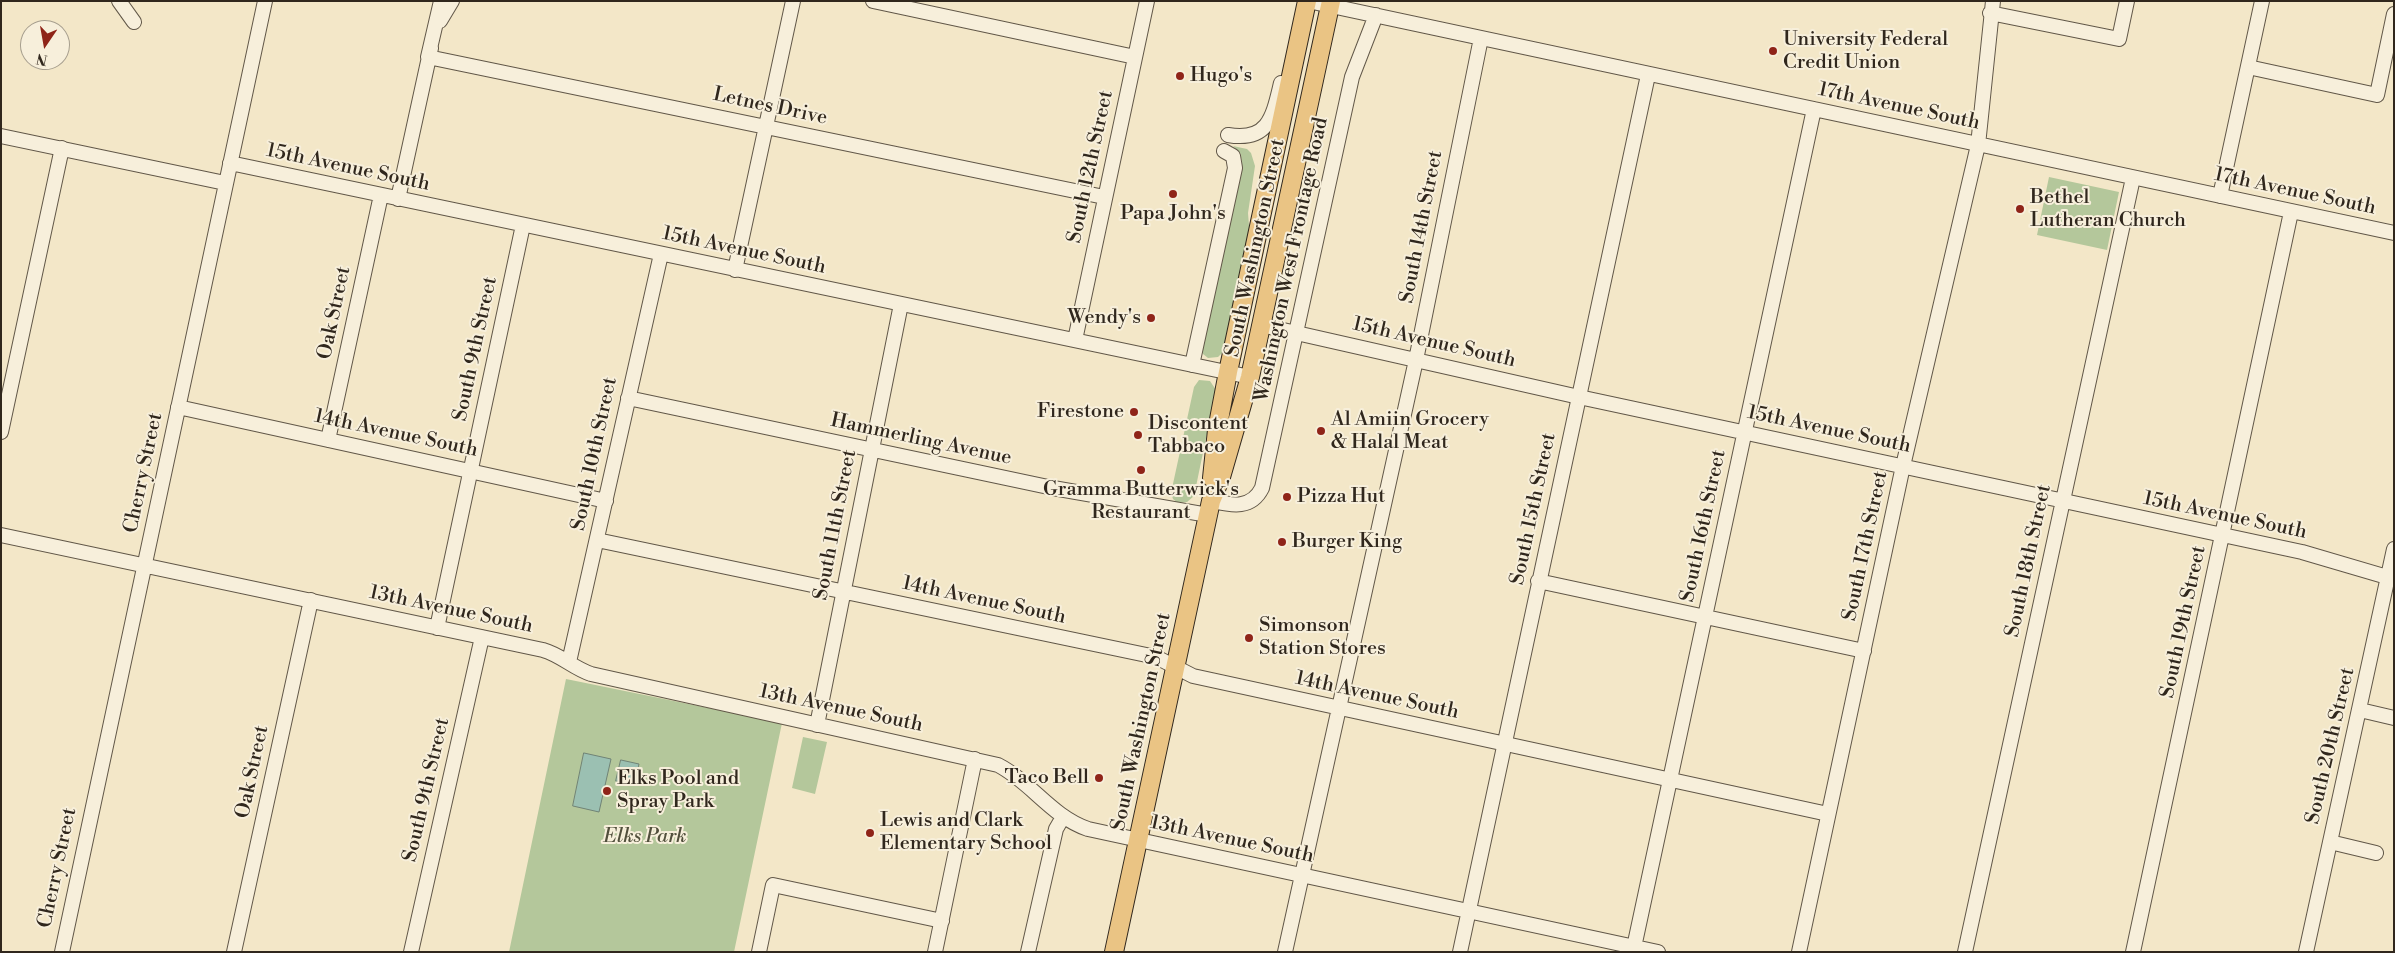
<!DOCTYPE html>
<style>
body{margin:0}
#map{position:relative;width:2395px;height:953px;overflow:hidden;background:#f3e7c8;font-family:"Libre Bodoni",serif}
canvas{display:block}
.frame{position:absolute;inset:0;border:2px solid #30271d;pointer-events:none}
.north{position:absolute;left:20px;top:20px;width:50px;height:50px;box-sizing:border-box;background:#f7efdb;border:1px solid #a79f8f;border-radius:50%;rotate:192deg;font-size:14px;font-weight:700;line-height:20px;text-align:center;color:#30271d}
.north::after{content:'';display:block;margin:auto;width:18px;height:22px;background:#8f2418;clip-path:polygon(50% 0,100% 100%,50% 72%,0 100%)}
</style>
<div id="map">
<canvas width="2395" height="953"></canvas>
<div class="frame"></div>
<div class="north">N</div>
</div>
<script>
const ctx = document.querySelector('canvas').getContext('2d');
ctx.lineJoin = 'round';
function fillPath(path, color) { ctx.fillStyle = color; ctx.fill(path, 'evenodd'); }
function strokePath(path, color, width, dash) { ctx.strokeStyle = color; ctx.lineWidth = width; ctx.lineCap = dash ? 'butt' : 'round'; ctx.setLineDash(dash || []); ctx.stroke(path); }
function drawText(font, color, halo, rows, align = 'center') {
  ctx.font = font + ' "Libre Bodoni",serif'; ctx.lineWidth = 4; ctx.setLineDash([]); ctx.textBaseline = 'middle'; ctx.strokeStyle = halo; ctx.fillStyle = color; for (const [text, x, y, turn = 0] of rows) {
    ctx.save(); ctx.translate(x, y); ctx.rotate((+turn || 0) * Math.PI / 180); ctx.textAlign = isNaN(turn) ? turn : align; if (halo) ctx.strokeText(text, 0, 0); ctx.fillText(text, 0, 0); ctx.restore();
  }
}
fillPath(new Path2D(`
 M1233 146 1247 149 1251 153 1255 166 1248 213 1250 238 1224 351 1218 357 1208 358 1203 354 1201 348 1242 162 1240 153Z
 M2049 177 2119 192 2107 250 2037 235Z
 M1199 380 1210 381 1216 390 1194 496 1187 502 1178 503 1173 499 1171 493 1194 387Z
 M566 679 782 723 734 952H509Z
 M803 737 827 742 815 794 792 788Z`), '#b4c79b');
const water = new Path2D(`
 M584 753 611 759 599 812 573 806Z
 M621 760 639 764 634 785 616 781Z`);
fillPath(water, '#9bc0b2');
strokePath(water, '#708376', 1);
const minor = new Path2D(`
 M119 1 134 22
 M441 1 428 57 1104 197
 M873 1 1135 57
 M1308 1 2394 233
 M1990 13 2119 39 2127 1
 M440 21 452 1
 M2248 67 2377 95 2394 14
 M1228 135C1269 142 1273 116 1281 83
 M1 136 225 183
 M230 163 1250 377
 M2220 196 2262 1
 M398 199 431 48
 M735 270 793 1
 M1261 325 1579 397 2302 552 2394 579
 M1075 340 1147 1
 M1192 365 1235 168 1233 156 1224 151
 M628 398 1053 488 1208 515
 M178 407 606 501
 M1 432 62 148
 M328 440 381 195
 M1211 501C1231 505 1251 510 1262 488L1352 77 1376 15
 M1 535 543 650C561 655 573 668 591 674L998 765C1031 782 1052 817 1088 829L1658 952
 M597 540 1156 657 1193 676 1828 814
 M1538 581 1864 651
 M437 628 523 225
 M569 662 661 254
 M2360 710 2394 718
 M817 725 901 304
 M2330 842 2376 853
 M62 952 265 1
 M234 952 311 600
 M411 952 482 637
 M759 952 773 885 942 921
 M935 952 975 759
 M1028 952 1056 829 1063 817
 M1285 952 1416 360 1481 38
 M1460 952 1648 75
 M1633 952 1814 109
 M1799 952 1903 466 1978 145 1993 1
 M1965 952 2133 178
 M2133 952 2291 212
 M2306 952 2394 549`);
const major = new Path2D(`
 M1212 478 1217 430 1228 372 1307 1
 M1114 952 1211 501 1221 477 1250 377 1331 1`);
strokePath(minor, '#615748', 16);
strokePath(major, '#30271d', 20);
strokePath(minor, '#f7efdb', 14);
strokePath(major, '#eac484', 18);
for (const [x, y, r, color] of [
 [1773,51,5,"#8f2418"],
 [1180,76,5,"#8f2418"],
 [1173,194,5,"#8f2418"],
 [2020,209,5,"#8f2418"],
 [1151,318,5,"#8f2418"],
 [1134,412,5,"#8f2418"],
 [1321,431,5,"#8f2418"],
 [1138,435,5,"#8f2418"],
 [1141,470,5,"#8f2418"],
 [1287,497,5,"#8f2418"],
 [1282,542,5,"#8f2418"],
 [1249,638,5,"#8f2418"],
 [1099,778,5,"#8f2418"],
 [607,791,5,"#8f2418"],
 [870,833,5,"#8f2418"]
]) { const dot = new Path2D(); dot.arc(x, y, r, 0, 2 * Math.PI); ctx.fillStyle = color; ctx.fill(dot); strokePath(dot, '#f7efdb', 2); }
drawText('20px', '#30271d', '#f7efdb', [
 ["University Federal",1783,40],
 ["Credit Union",1783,63],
 ["Hugo's",1190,76],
 ["Bethel",2030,198],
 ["Lutheran Church",2030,221],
 ["Papa John's",1173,214,"center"],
 ["Wendy's",1141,318,"right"],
 ["Firestone",1124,412,"right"],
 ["Al Amiin Grocery",1331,420],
 ["& Halal Meat",1331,443],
 ["Discontent",1148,424],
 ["Tabbaco",1148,447],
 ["Gramma Butterwick's",1141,490,"center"],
 ["Restaurant",1141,513,"center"],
 ["Pizza Hut",1297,497],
 ["Burger King",1292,542],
 ["Simonson",1259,626],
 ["Station Stores",1259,649],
 ["Taco Bell",1089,778,"right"],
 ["Elks Pool and",617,779],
 ["Spray Park",617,802],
 ["Lewis and Clark",880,821],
 ["Elementary School",880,844]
], 'left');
drawText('20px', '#30271d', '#f7efdb', [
 ["Letnes Drive",770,107,12],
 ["17th Avenue South",1899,107,12],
 ["South 12th Street",1091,167,-78],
 ["15th Avenue South",348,168,12],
 ["17th Avenue South",2295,192,12],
 ["South 14th Street",1422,227,-79],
 ["South Washington Street",1256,248,-78],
 ["15th Avenue South",744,251,12],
 ["Washington West Frontage Road",1292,260,-78],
 ["Oak Street",335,313,-78],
 ["15th Avenue South",1434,343,13],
 ["South 9th Street",476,349,-78],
 ["15th Avenue South",1829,430,12],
 ["14th Avenue South",396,434,12],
 ["Hammerling Avenue",921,440,12],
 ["South 10th Street",595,454,-78],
 ["Cherry Street",144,473,-78],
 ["South 15th Street",1534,509,-78],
 ["15th Avenue South",2225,516,12],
 ["South 11th Street",836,525,-79],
 ["South 16th Street",1704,526,-78],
 ["South 17th Street",1866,546,-78],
 ["South 18th Street",2029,561,-78],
 ["14th Avenue South",984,601,12],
 ["13th Avenue South",451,610,12],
 ["South 19th Street",2184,622,-78],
 ["14th Avenue South",1377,696,12],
 ["13th Avenue South",841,709,12],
 ["South Washington Street",1142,722,-78],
 ["South 20th Street",2331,746,-77],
 ["Oak Street",253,772,-78],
 ["South 9th Street",427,790,-77],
 ["13th Avenue South",1232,840,12],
 ["Cherry Street",58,868,-78]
]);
drawText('italic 20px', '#514f3c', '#f7efdb', [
 ["Elks Park",645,837]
]);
</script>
